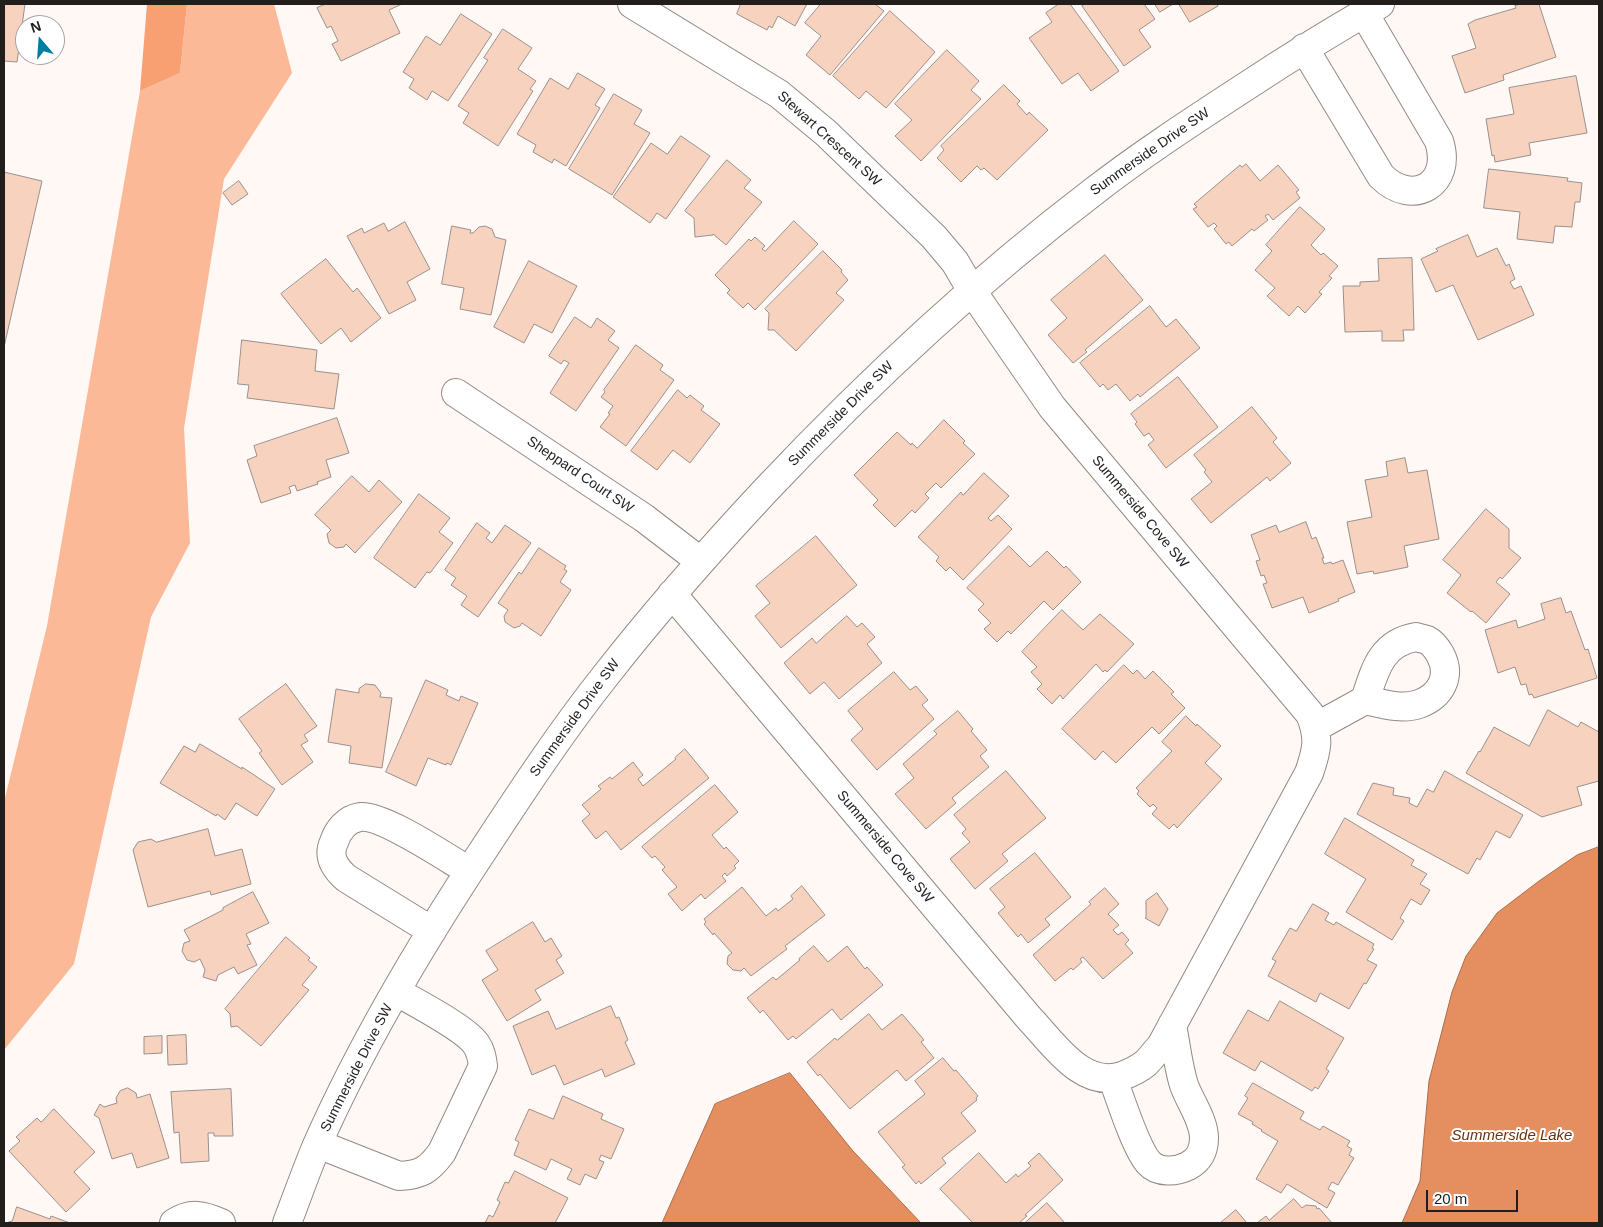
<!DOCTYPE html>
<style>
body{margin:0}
#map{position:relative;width:1603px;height:1227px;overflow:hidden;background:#fff8f5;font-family:Helvetica,sans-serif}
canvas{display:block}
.frame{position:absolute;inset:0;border:5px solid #211e1c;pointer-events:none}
.north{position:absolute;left:15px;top:15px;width:50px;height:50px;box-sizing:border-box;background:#fff;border:1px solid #a6a5a4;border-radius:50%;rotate:342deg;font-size:14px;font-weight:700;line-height:20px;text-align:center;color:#211e1c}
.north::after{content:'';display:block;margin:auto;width:18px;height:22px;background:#007da3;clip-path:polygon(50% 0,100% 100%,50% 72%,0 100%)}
.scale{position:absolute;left:1426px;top:1190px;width:92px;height:22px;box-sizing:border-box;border:2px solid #211e1c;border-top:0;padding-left:6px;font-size:15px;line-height:18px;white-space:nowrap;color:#211e1c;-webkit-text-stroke:4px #fff;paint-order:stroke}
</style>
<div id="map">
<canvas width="1603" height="1227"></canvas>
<div class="frame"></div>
<div class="north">N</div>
<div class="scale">20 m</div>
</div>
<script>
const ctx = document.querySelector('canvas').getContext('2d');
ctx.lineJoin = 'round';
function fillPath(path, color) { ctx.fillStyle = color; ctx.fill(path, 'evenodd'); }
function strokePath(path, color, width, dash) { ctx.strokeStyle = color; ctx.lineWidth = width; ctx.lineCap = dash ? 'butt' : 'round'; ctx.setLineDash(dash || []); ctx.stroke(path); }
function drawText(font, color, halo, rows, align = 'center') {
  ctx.font = font + ' Helvetica,sans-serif'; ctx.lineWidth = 4; ctx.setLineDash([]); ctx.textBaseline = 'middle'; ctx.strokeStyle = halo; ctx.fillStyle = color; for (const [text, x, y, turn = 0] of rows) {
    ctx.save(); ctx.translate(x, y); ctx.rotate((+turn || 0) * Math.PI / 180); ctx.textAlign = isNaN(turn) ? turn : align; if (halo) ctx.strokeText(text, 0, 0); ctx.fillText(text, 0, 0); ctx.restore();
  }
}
fillPath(new Path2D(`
 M187 4H274L292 73 224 179 184 428 190 543 151 617 74 964 4 1050V802L47 626 140 91 180 73Z`), '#fbb997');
fillPath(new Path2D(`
 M147 4H187L180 73 140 91Z`), '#f8a071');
const water = new Path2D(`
 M1599 847V1223H1402L1420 1181 1429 1081 1452 992 1466 956 1497 913 1539 881 1577 855Z
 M790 1073 853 1151 921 1223H662L715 1104Z`);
fillPath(water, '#e58f60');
strokePath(water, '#aa6d4c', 1);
const building = new Path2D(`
 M4 4H25L17 62 4 61Z
 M326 4H402L389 10 400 33 341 61 332 44 338 41 331 26 327 28 317 8Z
 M741 4H807L795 26 778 16 772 28 769 26 767 30 737 14Z
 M821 4H875L884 11 830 75 806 55 821 36 805 23Z
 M1059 4H1070L1119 71 1091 91 1078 73 1062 84 1029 38 1052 22 1046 13Z
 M1085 4H1144L1155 19 1139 30 1151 47 1124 66 1082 6Z
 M1155 4H1173L1160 12Z
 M1179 4H1217L1218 6 1190 22Z
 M1521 4H1539L1556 57 1503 75 1504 80 1465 93 1452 56 1476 48 1468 24 1475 20 1516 8 1515 6Z
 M890 11 935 52 886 108 866 91 859 99 833 76Z
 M461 14 492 34 448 101 432 91 427 100 409 88 414 79 403 72 426 36 440 45Z
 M503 29 532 48 518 69 536 81 530 89 533 91 498 146 463 123 469 113 458 106 488 60 484 58Z
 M947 50 979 81 971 90 981 99 921 161 895 136 912 120 895 104Z
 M578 73 605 89 595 105 600 108 566 166 554 159 552 163 533 152 536 145 517 134 550 78 568 89Z
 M1576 76 1587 133 1529 143 1531 155 1495 162 1494 155 1492 156 1486 119 1514 114 1509 88Z
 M1004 85 1020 101 1017 104 1027 115 1029 112 1048 130 997 180 984 168 981 170 977 166 961 182 937 158 944 150 941 146Z
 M614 94 642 110 634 124 650 133 612 195 569 169Z
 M681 136 710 156 666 219 657 213 650 223 613 197 651 143 667 154Z
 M727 160 751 180 744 188 762 202 726 245 713 234V235L695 237 694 218 685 211Z
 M1246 164 1260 181 1278 165 1299 190 1296 192 1300 198 1273 220 1268 214 1265 216 1268 220 1254 231 1252 229 1232 246 1229 242 1226 244 1214 229 1217 226 1214 223 1208 227 1193 209 1197 207 1194 204 1240 165 1242 167Z
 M1489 169 1568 178 1567 181 1582 183 1580 202H1575L1572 227 1555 226 1553 243 1517 239 1520 212 1484 208Z
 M4 172 42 181 4 347Z
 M239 181 248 194 232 205 223 193Z
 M1300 207 1325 229 1311 245 1321 255 1323 253 1338 266 1329 276 1332 278 1319 292 1322 294 1305 313 1298 306 1289 316 1267 296 1275 288 1255 270 1272 251 1266 245Z
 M794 221 818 244 755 310 748 303 743 308 727 293 730 290 715 275 749 239 751 241 755 237 765 246 762 249 765 251Z
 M405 222 430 269 407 282 416 300 389 314 347 236 362 228 364 233 384 223 388 231Z
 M452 226 471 230 470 233H473L479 227 485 226 492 229 495 237 506 240 491 315 460 309 464 288 442 284Z
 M1468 235 1477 257 1497 248 1506 266 1509 264 1515 279 1510 282 1514 289 1521 286 1534 315 1478 340 1453 285 1436 292 1421 259 1438 251 1436 249Z
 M823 251 842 270 841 272 848 280 836 293 844 300 796 351 774 330H768L769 313 765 309Z
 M1105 255 1143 300 1085 350 1087 352 1073 363 1048 335 1067 318 1051 300Z
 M1412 258 1414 330H1403L1404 341H1382V331L1345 332 1343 286H1360V282L1379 281 1378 259Z
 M326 259 353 292 357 288 381 318 351 342 341 328 321 344 281 294Z
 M529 261 577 286 552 333 534 324 524 343 494 327Z
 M1150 306 1166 327 1176 319 1200 348 1140 397 1138 394 1130 401 1116 384 1108 390 1103 384 1100 387 1080 363Z
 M575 317 591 328 597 318 615 331 608 340 619 348 576 411 550 393 569 363 564 360 561 364 549 356Z
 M242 340 317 350 315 371 339 374 334 409 247 398 249 385 238 384Z
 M636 345 663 365 660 370 674 380 626 446 600 427 610 414 608 413 613 406 601 397 605 392 604 390Z
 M1178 377 1218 427 1166 468 1148 445 1154 440 1149 433 1144 436 1135 424 1137 422 1131 414Z
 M678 390 687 398 690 395 704 406 701 410 720 424 690 463 673 450 657 470 631 451Z
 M1252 407 1277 438 1273 442 1291 463 1270 481 1267 477 1211 523 1191 499 1212 482 1204 472 1206 470 1194 455Z
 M337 418 349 453 326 460 331 477 317 482 318 484 297 491 295 485 289 487 291 493 261 503 247 460 257 456 254 446Z
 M944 420 965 441 963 443 975 454 941 488 936 483 925 494 929 498 915 513 912 510 895 527 873 505 878 500 854 475 897 432 911 445 912 443 917 448Z
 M1405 458 1408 473 1427 470 1439 539 1404 546 1408 567 1374 574 1373 571 1357 574 1347 522 1372 517 1365 480 1388 476 1386 462Z
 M984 473 1009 496 988 518 991 521 998 515 1012 529 963 580 950 567 946 571 936 561 939 557 918 537 961 492 963 495Z
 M352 476 369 492 379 480 402 502 355 553 346 544 344 547 336 548 329 543 327 534 331 530 315 515Z
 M419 494 450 518 439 532 453 543 430 573 427 572 415 588 374 558Z
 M1486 509 1509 529V548L1521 558 1502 579 1500 577 1496 582 1510 594 1486 623 1472 611 1471 612 1447 593 1461 575 1443 560Z
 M1306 522 1312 539 1316 537 1324 558H1322L1324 564 1331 562 1332 564 1343 560 1355 592 1338 599 1339 601 1309 613 1303 597 1272 608 1263 584 1267 583 1264 575 1261 576 1256 561 1260 560 1251 535 1276 525 1279 532Z
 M477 523 490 533 486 538 492 543 505 525 531 543 478 617 461 605 467 596 451 585 456 578 445 570Z
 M816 536 857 585 781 648 755 616 770 603 756 586Z
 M1009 546 1030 567 1047 551 1064 568 1066 566 1081 582 1053 610 1044 601 1011 634 1008 631 997 642 984 629 991 623 978 610 984 604 967 588Z
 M539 548 566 566 564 569 567 571 560 582 571 590 541 636 522 623 520 626 514 628 505 622 504 616 508 610 498 603 519 572 521 574Z
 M1561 598 1566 613 1571 611 1585 650 1588 649 1597 678 1534 698 1532 694 1529 695 1526 684 1521 685 1515 667 1498 673 1485 630 1516 620 1518 628 1545 619 1541 604Z
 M1062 610 1083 630 1100 614 1134 644 1107 672 1105 670 1103 672 1096 664 1063 699 1060 695 1052 704 1037 689 1042 684 1031 672 1037 667 1022 652Z
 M847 616 857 627 862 623 875 637 867 644 882 663 839 699 824 682 810 694 784 663 812 638 816 643Z
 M1124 665 1133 674 1137 670 1145 679 1153 671 1174 692 1171 694 1185 708 1159 734 1152 727 1116 763 1103 751 1095 760 1062 729Z
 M894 672 910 690 916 686 928 700 922 705 934 719 877 770 851 740 863 729 848 711Z
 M426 680 448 690 446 695 459 701 461 696 478 703 451 765 447 763 446 765 428 758 416 786 386 772Z
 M286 684 317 726 304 735 308 741 301 745 313 762 282 785 259 753 262 751 239 719Z
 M366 684 375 685 381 693 380 697 392 698 382 768 349 763 351 746 328 742 336 689 359 693V689Z
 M1548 710 1578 727 1581 722 1599 732V783V781L1577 787 1582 805 1542 817 1466 773 1479 751 1480 752 1494 727 1529 746Z
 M958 711 973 729 971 731 987 750 980 756 989 767 952 798 956 803 926 829 895 794 914 778 903 764 937 734 934 731Z
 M1186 716 1196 726 1197 724 1221 746 1205 763 1222 779 1177 828 1174 824 1169 829 1152 814 1157 808 1153 804 1150 807 1137 794 1139 791 1136 788 1172 751 1162 742Z
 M200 744 242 769V767L275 789 257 816 236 803 225 820 217 814 216 816 160 783 184 746 195 752Z
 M685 749 709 778 621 850 606 831 596 839 582 821 590 814 582 805 601 789 598 786 610 777 612 779 633 762 643 775 638 779 643 786 676 759 675 758Z
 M1006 771 1046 818 1002 854 1008 861 975 889 950 859 970 842 962 833 966 829 954 815Z
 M1445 771 1523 815 1510 838 1496 831 1480 860 1477 858 1468 874 1357 814 1373 783 1394 788 1393 795 1410 798 1409 803 1417 807 1427 789 1433 792Z
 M715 785 738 812 712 835 724 849 726 847 739 861 734 866 736 868 727 876 725 873 722 876 726 881 705 899 701 894 682 911 668 894 677 887 662 870 665 867 655 856 652 858 642 847Z
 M1345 818 1414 860 1411 865 1427 874 1420 884 1430 890 1421 905 1411 899 1400 918 1404 921 1392 940 1346 912 1366 879 1325 854Z
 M208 829 215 856 242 849 251 884 211 895 210 891 148 907 133 850 138 842 151 839 156 842Z
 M1035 853 1071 897 1045 919 1050 925 1028 943 1021 934 1018 937 998 913 1005 907 990 889Z
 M802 886 825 915 785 946 787 949 751 976 744 968 741 971 733 970 727 964 728 956 732 953 714 933 713 935 704 924 706 922 704 919 742 887 766 916 776 908 778 911 793 899 791 896Z
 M1105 888 1119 904 1108 914 1119 925 1113 930 1118 935 1122 932 1129 940 1125 944 1133 953 1103 979 1083 957 1080 959 1082 962 1073 970 1071 968 1055 981 1033 955 1091 904 1089 902Z
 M253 892 269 923 246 934 251 944 247 945 257 965 238 974 234 967 218 975 216 981 203 977 205 970 200 959 194 962 187 960 182 951 184 943 190 941 184 930 223 910V908Z
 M1157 893 1168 909 1159 926 1145 918H1146V901Z
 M1313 904 1329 913 1325 920 1334 925 1336 922 1374 944 1372 948 1374 949 1367 960 1377 965 1366 984 1364 983 1349 1009 1320 993 1316 1002 1268 976 1276 961 1272 959 1290 928 1296 931Z
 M533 922 545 942 551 938 562 956 556 960 564 973 535 990 541 1000 507 1021 482 980 498 970 486 951Z
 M286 937 310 958 308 960 317 967 302 985 309 990 261 1046 237 1026 231 1027 230 1014 225 1009Z
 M814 946 828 962 847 946 865 969 867 967 883 985 841 1020 832 1009 796 1039 793 1036 788 1040 763 1010 760 1013 747 998 773 977 776 980 800 960 799 959Z
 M1280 1001 1344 1038 1326 1069 1329 1071 1318 1089 1315 1087 1312 1091 1261 1061 1255 1071 1223 1053 1248 1010 1268 1021Z
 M611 1006 616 1018 619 1017 628 1040 625 1042 635 1064 605 1077 602 1069 564 1085 555 1065 532 1075 513 1026 548 1011 556 1029Z
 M869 1014 882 1030 902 1014 924 1040 921 1042 934 1058 906 1081 897 1070 850 1109 820 1074 818 1076 807 1062 835 1038 837 1040Z
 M186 1035 187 1064 168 1065 167 1036Z
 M162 1036V1053L144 1054V1037Z
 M943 1058 954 1071 956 1070 978 1096 976 1098 977 1100 961 1113 976 1131 942 1158 946 1163 921 1184 919 1181 916 1184 902 1167 905 1165 878 1132 925 1094 915 1081Z
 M1253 1083 1304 1112 1300 1119 1320 1130 1323 1126 1350 1141 1347 1146 1352 1149 1349 1155 1354 1158 1338 1185 1332 1182 1328 1189 1335 1193 1327 1208 1287 1184 1281 1193 1256 1179 1278 1141 1261 1131 1262 1130 1252 1124 1253 1122 1238 1114 1248 1098 1245 1096Z
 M128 1088 136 1093 137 1098 150 1094 169 1158 137 1168 132 1153 112 1159 99 1118 94 1115 100 1104 104 1107 117 1103 116 1098 120 1091Z
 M231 1089 233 1136H214V1133H208L209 1161 181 1163 179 1132 174 1133 171 1092Z
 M563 1096 603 1114 601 1119 624 1129 611 1159 601 1155 599 1160 604 1162 596 1179 585 1174 580 1185 567 1179 572 1169 551 1159 546 1170 514 1155 519 1142 515 1140 529 1109 553 1119Z
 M54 1109 95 1152 74 1172 90 1189 66 1212 9 1151 20 1141 16 1137 37 1118 41 1122Z
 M979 1153 1006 1183 1016 1174 1018 1177 1031 1166 1028 1163 1039 1153 1063 1180 1025 1215 1027 1216 1019 1223H973L940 1189Z
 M515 1171 568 1198 555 1223H485L489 1215 493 1217 500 1202 497 1200 505 1182 508 1183Z
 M1294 1199 1302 1208 1306 1205 1316 1206 1317 1209 1319 1208 1332 1223H1257L1266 1216 1269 1220Z
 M1047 1203 1065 1223H1025Z
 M17 1207 50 1219 51 1216 70 1223H6L12 1221Z
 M1236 1210 1247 1223H1220L1226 1218Z`);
fillPath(building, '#f7d2bf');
strokePath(building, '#9a908b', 1);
const minor = new Path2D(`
 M632 4 779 94 826 133 934 237 955 262 972 291 1052 407 1310 714C1320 738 1317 750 1309 773L1161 1046C1156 1051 1151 1058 1146 1063 1139 1069 1130 1073 1122 1076 1082 1089 1053 1043 1029 1018L672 594
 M1304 48 1381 176C1413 208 1453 184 1439 141L1364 13
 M456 393 644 518 700 561
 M1416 637C1419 638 1424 639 1427 640 1433 643 1437 649 1440 654 1452 676 1441 696 1419 704 1402 710 1383 704 1365 700 1375 670 1381 643 1416 637Z
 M1316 727 1365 700
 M432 931 346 878C335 868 327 857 334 842 338 830 347 819 360 817 382 814 447 858 469 871
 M1113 1079C1120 1098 1136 1149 1149 1163 1158 1173 1176 1172 1188 1166 1199 1160 1204 1151 1204 1138 1204 1120 1190 1102 1184 1085 1178 1066 1176 1045 1172 1025
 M318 1144 399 1176C421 1175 429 1170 442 1152L483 1066C482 1058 481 1051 476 1044 465 1028 416 1003 397 992
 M174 1223C191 1212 203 1215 221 1223
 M287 1223C297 1197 306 1171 317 1145 363 1041 423 941 486 846 524 788 563 729 606 675 656 611 710 550 765 491 867 383 975 282 1093 192 1142 154 1193 121 1245 87 1289 58 1334 30 1380 4`);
strokePath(minor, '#938984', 30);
strokePath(minor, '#fff', 28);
drawText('14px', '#211e1c', '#fff', [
 ["Stewart Crescent SW",829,139,42],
 ["Summerside Drive SW",1150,152,-35],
 ["Summerside Drive SW",841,414,-45],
 ["Sheppard Court SW",580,475,34],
 ["Summerside Cove SW",1140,512,50],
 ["Summerside Drive SW",575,718,-54],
 ["Summerside Cove SW",885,847,50],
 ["Summerside Drive SW",357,1068,-63]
]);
drawText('italic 15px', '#69320f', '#fff', [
 ["Summerside Lake",1512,1136]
]);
</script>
